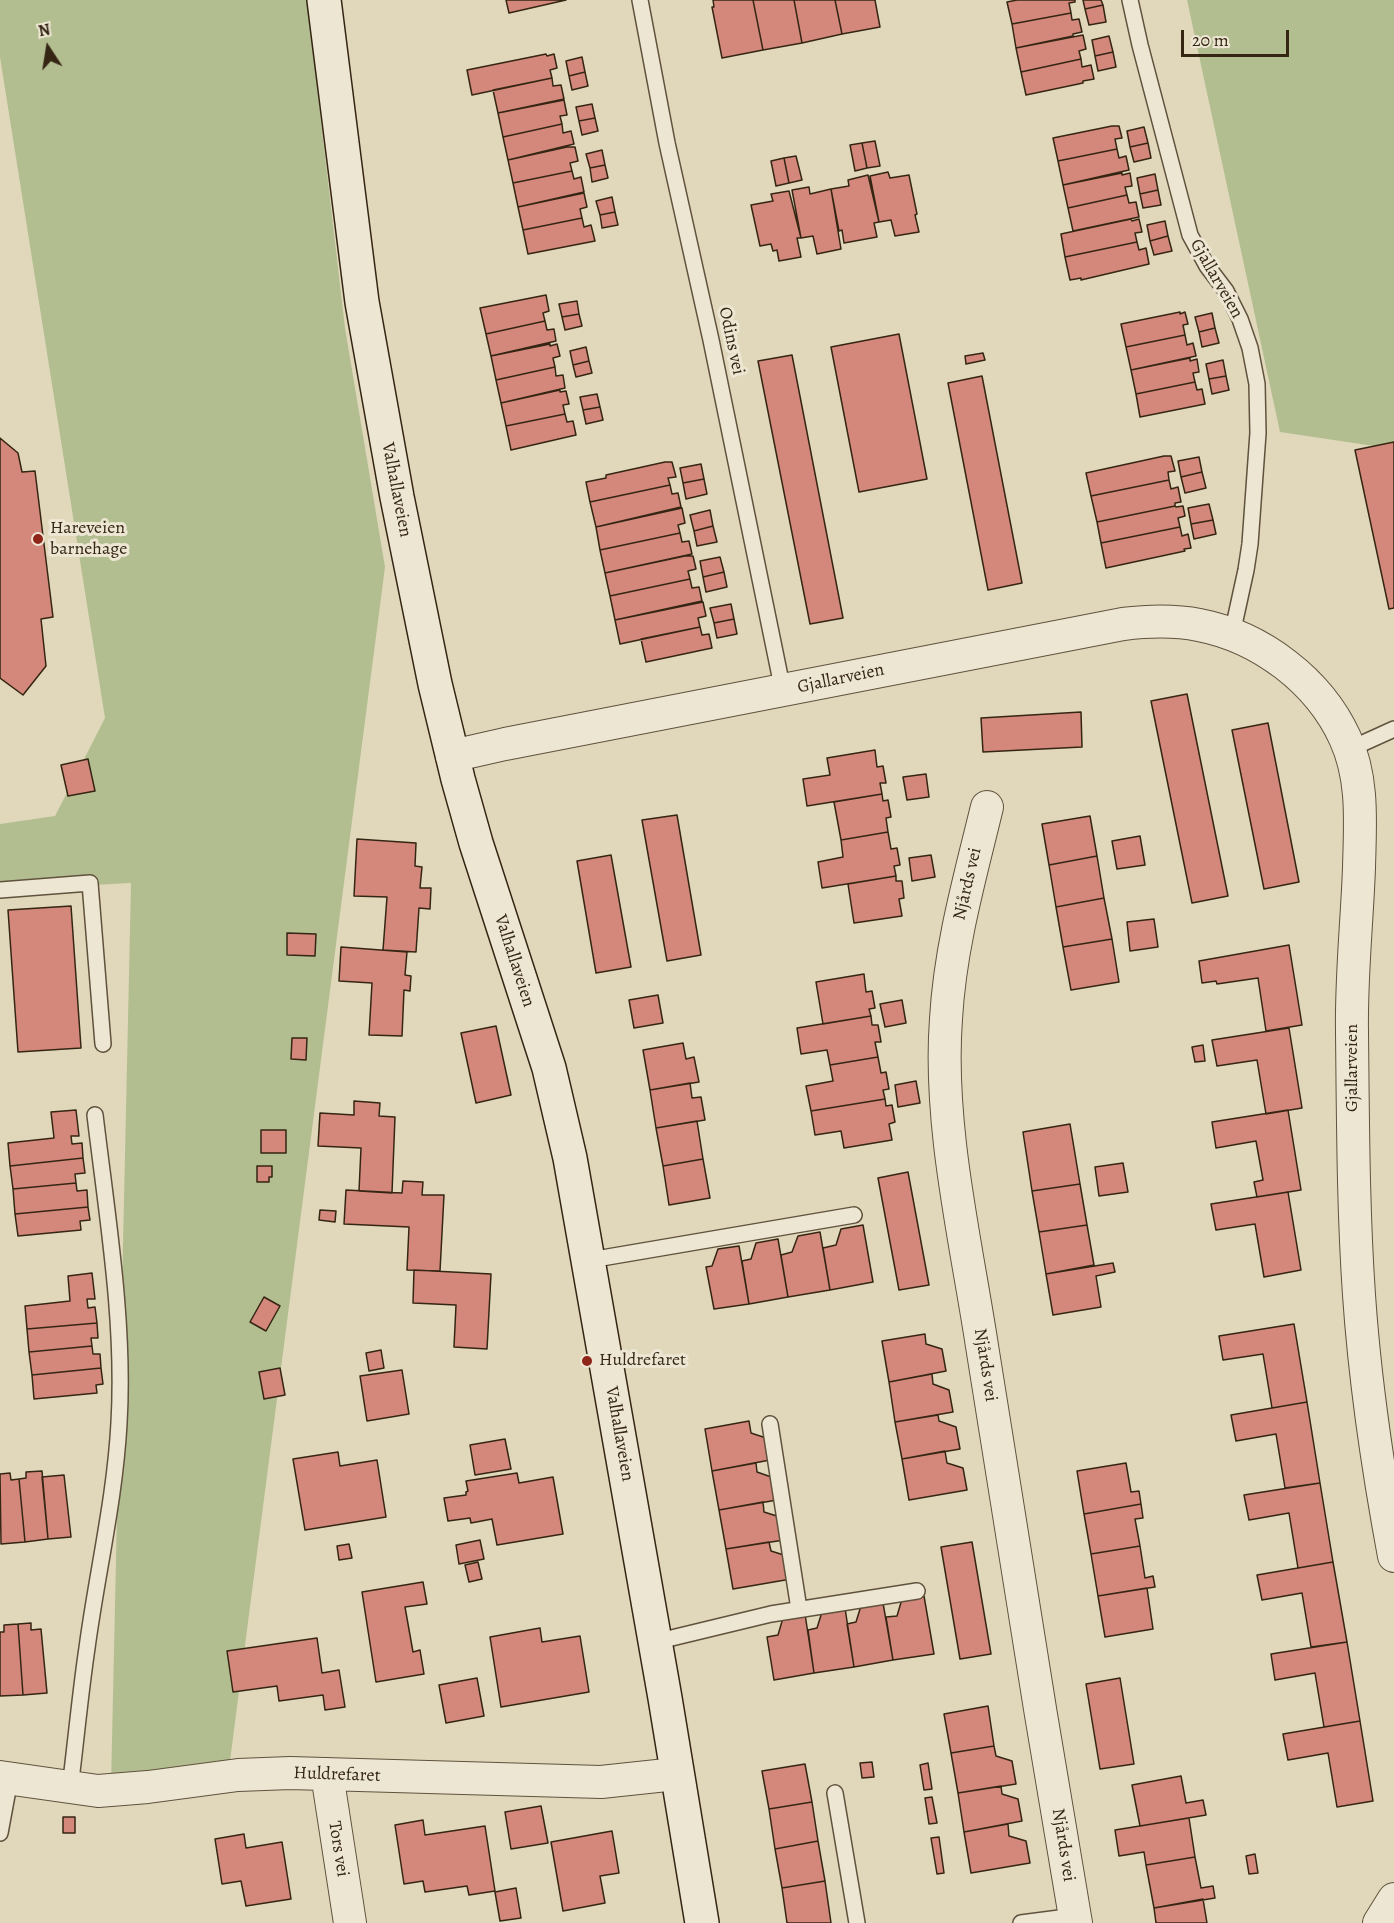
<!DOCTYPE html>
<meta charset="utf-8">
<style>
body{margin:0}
#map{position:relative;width:1394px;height:1923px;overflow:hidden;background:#e1d8bc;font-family:Alegreya,serif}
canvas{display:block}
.north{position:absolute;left:18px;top:18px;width:60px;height:60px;-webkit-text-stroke:4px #ece6d3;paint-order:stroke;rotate:348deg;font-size:16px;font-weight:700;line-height:24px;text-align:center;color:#352513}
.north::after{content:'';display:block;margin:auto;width:21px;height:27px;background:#352513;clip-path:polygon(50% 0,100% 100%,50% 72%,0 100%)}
.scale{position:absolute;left:1181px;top:30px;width:108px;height:27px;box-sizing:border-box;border:3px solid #352513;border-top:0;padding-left:8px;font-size:18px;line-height:21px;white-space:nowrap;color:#352513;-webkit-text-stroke:4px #ece6d3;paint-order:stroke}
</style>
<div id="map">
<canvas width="1394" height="1923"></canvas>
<div class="north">N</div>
<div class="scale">20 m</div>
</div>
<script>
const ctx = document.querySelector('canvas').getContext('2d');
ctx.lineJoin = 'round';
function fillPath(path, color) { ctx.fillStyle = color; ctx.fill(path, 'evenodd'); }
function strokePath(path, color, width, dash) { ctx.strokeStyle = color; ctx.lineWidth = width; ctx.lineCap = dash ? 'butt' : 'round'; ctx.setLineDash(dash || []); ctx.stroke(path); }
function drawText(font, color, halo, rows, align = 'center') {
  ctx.font = font + ' Alegreya,serif'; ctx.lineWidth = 6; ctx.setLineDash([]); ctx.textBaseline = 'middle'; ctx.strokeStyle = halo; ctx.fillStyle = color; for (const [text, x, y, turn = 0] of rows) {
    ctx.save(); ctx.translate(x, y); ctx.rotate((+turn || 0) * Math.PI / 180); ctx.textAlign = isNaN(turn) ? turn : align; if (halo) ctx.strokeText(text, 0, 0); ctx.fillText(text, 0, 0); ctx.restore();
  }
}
fillPath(new Path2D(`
 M0 0H307L345 328 385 567 227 1784 111 1785 131 883 0 890V824L55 816 105 718 0 57Z
 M1187 0H1394V449L1280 432Z`), '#b3be90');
const building = new Path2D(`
 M506 0H566L509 13Z
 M713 0H753L763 50 722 58 712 7H714Z
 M753 0H794L802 43 763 50Z
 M794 0H835L842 34 802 43Z
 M835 0H875L880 27 842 34Z
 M1017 0H1075V2L1069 3 1071 13 1012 24 1007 2Z
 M1083 0H1101L1103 5 1085 9Z
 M1103 5 1106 22 1089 25 1085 9Z
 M1071 13 1072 20 1079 19 1082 32 1073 34V36L1016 48 1012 24Z
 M1083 35 1086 49 1079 51 1081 59 1021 72 1016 48Z
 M1109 36 1113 52 1095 56 1092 40Z
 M1113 52 1116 67 1098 71 1095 56Z
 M546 54 547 56 554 54 557 68 550 70 552 78 472 95 467 70Z
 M582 57 585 72 569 76 566 61Z
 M1081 59 1082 67 1091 65 1094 79 1083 81V83L1026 95 1021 72Z
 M585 72 588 86 572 90 569 76Z
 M552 78 553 86 561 85 564 99 498 113 493 90Z
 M564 100 567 115 560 116 562 124 503 137 498 113Z
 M592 104 595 118 579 121 576 107Z
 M595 118 598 131 582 135 579 121Z
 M562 124 563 133 571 131 574 144 508 160 503 137Z
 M1112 126H1119L1122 138 1115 139 1117 149 1058 161 1053 138Z
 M1144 127 1148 143 1130 147 1127 131Z
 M875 141 880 166 867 168 862 143Z
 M862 143 867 168 855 171 850 145Z
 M1148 143 1151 158 1134 162 1130 147Z
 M567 147H575L578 161 570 163 572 171 513 183 508 160Z
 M1117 149 1119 158 1126 156 1129 170 1063 185 1058 161Z
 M602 150 605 165 590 168 586 154Z
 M796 156 802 180 789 183 784 158Z
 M784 158 789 183 776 186 771 161Z
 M605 165 608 178 592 182 590 168Z
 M572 171 574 179 581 177 584 192 518 207 513 183Z
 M888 172 890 178 909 175 917 214 915 215 919 232 895 236 891 220 879 222 870 176Z
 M1122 173V175L1130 173 1132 186 1125 187 1127 195 1068 208 1063 185Z
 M1155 174 1158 190 1140 194 1137 178Z
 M868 175 879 222 874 223 877 237 844 243 842 230 839 231 831 189 849 186 848 180Z
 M809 187 810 194 831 189 841 249 817 254 813 236 801 238 792 190Z
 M1158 190 1161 205 1143 208 1140 194Z
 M789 191 801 238H797L801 257 779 261 777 250 773 251 771 244 760 246 751 205 773 201 771 194Z
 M584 193 587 207 580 209 582 218 523 230 518 207Z
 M1127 195 1129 203 1136 202 1139 217 1073 231 1068 208Z
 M612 197 615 212 600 215 596 201Z
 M615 212 618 225 602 228 600 215Z
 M582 218 584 227 591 225 595 241 528 254 523 230Z
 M1131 219 1132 221 1139 219 1142 232 1135 233 1137 242 1065 257 1061 234Z
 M1165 221 1168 236 1150 241 1147 225Z
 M1168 236 1172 251 1154 255 1150 241Z
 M1137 242 1139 250 1146 248 1149 264 1081 280V278L1070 280 1065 257Z
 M546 295 549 311 543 313 545 321 486 334 480 308Z
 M577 301 579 314 562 317 559 304Z
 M1180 312V314L1185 312 1188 324 1183 325 1185 335 1126 347 1121 324Z
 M1212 313 1215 328 1199 332 1195 317Z
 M579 314 582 326 565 330 562 317Z
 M545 321 547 330 554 329 556 341 491 356 486 334Z
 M1215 328 1219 343 1202 347 1199 332Z
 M899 334 927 479 859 492 831 347Z
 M1185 335 1187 345 1193 343 1196 356 1131 370 1126 347Z
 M550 344V346L557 344 560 356 553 358 555 367 496 380 491 356Z
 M586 347 589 361 573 365 570 351Z
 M983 353 985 360 966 364 965 356Z
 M792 355 843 618 810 624 758 361Z
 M1190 358V361L1197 359 1199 372 1193 373 1195 382 1136 394 1131 370Z
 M1223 360 1226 376 1209 379 1206 364Z
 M589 361 592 373 576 377 573 365Z
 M555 367 556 376 563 375 565 388 501 403 496 380Z
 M982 376 1022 583 988 590 948 383Z
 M1226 376 1229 390 1212 394 1209 379Z
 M1195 382 1197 390 1202 389 1205 404 1140 417 1136 394Z
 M560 390V392L566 391 569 404 563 405 565 414 506 426 501 403Z
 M597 394 600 407 583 410 580 397Z
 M600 407 603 420 586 424 583 410Z
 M565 414 567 422 573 421 576 435 511 450 506 426Z
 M0 438 18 453 22 472 35 471 53 617 41 619 46 666 23 695 0 678Z
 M1394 442V608L1389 609 1355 450Z
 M1164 456H1171L1175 471 1168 472 1169 480 1091 496 1086 473Z
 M1199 457 1202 472 1181 477 1178 461Z
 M665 462H672L676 477 668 478 670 485 590 502 586 482 606 478V475Z
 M701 464 704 479 683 483 680 468Z
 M1202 472 1206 488 1185 493 1181 477Z
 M704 479 707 494 686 499 683 483Z
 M1169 480 1171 489 1178 487 1181 502 1175 503V506L1097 522 1091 496Z
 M670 485 672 494 678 493 681 507 596 527 590 502Z
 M1209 504 1213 520 1191 524 1188 508Z
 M1175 506 1176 507 1183 506 1185 516 1178 518 1180 527 1101 543 1097 522Z
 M682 508 685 523 678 525 680 533 600 550 596 527Z
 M710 510 713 526 694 531 690 515Z
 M1213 520 1216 534 1194 539 1191 524Z
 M713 526 717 542 697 546 694 531Z
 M1180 527 1182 536 1188 534 1191 548 1184 549 1185 551 1106 568 1101 543Z
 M680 533 682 542 689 541 692 554 605 573 600 550Z
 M685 556H693L696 569 688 571 690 579 610 596 605 573Z
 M720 557 724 572 703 577 700 561Z
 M724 572 727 587 706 592 703 577Z
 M690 579 692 588 699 587 702 601 615 620 610 596Z
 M703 602 706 616 698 618 700 627 620 644 615 620Z
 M731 604 734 619 714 623 710 608Z
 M734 619 737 634 717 638 714 623Z
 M700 627 702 635 709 634 712 648 646 662 641 639Z
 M1187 694 1228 896 1192 903 1151 701Z
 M1081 712 1082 747 983 752 981 718Z
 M1268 723 1299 882 1264 889 1232 730Z
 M875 750 877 767 883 766 886 783H880L882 794 807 806 803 779 830 775 827 758Z
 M88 759 95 791 68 796 61 765Z
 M926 774 929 797 907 800 903 777Z
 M882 794 883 801 888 800 891 817 886 818 888 832 841 840 834 802Z
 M677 815 701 955 667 961 642 820Z
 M1090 816 1097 856 1049 865 1042 824Z
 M888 832 891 849 897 848 900 865 894 866 896 876 822 888 818 862 843 857 841 840Z
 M1140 836 1145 865 1117 869 1112 841Z
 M357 839 416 843 415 866 422 867 420 888H431L430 909 419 908 416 952 383 950 387 897 354 896Z
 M611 855 631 967 596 973 577 861Z
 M931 855 935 877 912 881 909 858Z
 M1097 856 1104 898 1056 907 1049 865Z
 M896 876V881H902L904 898 899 899 902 916 854 923 848 884Z
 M1104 898 1112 939 1063 947 1056 907Z
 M71 906 81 1048 18 1052 8 910Z
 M1154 919 1158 947 1130 951 1127 922Z
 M287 933 316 934 315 956 287 955Z
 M1112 939 1119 982 1071 990 1063 947Z
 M1289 945 1302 1025 1266 1031 1258 978 1217 984 1216 981 1202 983 1199 961Z
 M341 947 407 952 405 975 411 976 410 991 404 990 402 1036 369 1035 372 983 339 981Z
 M864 974 866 992 872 991 875 1008 869 1009 871 1016 823 1024 816 982Z
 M658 995 663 1023 634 1028 629 1000Z
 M902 1000 906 1023 885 1027 880 1004Z
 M871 1016 872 1025H878L881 1042H875L878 1057 830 1065 827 1050 801 1054 797 1028Z
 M496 1026 511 1095 476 1103 461 1033Z
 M1289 1028 1302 1108 1266 1114 1257 1060 1217 1066 1212 1040Z
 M292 1038H307L306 1060 291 1059Z
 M683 1043 686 1059 694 1057 699 1082 650 1090 643 1050Z
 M1203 1045 1205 1061 1195 1062 1192 1047Z
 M878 1057 881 1073 886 1072 889 1089 883 1090 885 1099 811 1111 806 1086 833 1081 830 1065Z
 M916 1081 920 1103 898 1107 895 1085Z
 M690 1083 692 1098 701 1097 705 1120 656 1128 650 1090Z
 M885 1099 886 1106 892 1105 895 1122 889 1124 892 1140 844 1148 841 1131 815 1135 811 1111Z
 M354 1101 380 1103 379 1116 395 1117 392 1193 359 1191 361 1148 318 1146 320 1113 354 1115Z
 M76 1110 79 1136H71L72 1144 82 1143 83 1158 10 1166 8 1143 54 1138 51 1112Z
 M1288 1110 1301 1190 1257 1197 1254 1182 1263 1180 1256 1141 1216 1148 1212 1122Z
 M697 1121 703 1159 663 1166 656 1128Z
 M1070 1124 1080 1184 1032 1191 1023 1132Z
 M261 1130H286V1153H261Z
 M83 1158 85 1173 75 1174 76 1183 13 1189 10 1166Z
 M703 1159 710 1198 669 1205 663 1166Z
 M1123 1163 1128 1192 1099 1196 1095 1167Z
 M257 1166H272V1177H269V1182H257Z
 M908 1172 929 1285 899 1290 878 1178Z
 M403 1181 423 1182 422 1195H444L440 1271 407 1270 409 1227 344 1224 346 1190 402 1193Z
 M76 1183 77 1191 87 1190 88 1207 15 1214 13 1189Z
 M1080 1184 1087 1225 1039 1232 1032 1191Z
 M1288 1192 1301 1270 1264 1277 1255 1224 1216 1230 1211 1204Z
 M88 1207 90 1220 80 1221 81 1230 18 1236 15 1214Z
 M320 1210 336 1211 335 1222 319 1220Z
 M863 1225 873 1282 830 1290 823 1248 836 1245 841 1229Z
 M1087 1225 1094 1265 1046 1274 1039 1232Z
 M820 1232 830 1290 788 1297 781 1255 792 1252 798 1236Z
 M778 1239 788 1297 749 1304 742 1261 751 1259 756 1243Z
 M739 1246 749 1304 714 1309 706 1267 712 1266 718 1249Z
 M1113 1263 1115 1272 1096 1276 1101 1307 1053 1315 1046 1274Z
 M414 1270 491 1274 487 1349 454 1347 456 1305 413 1303Z
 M92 1273 95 1299H87L88 1308 95 1307 97 1323 27 1329 25 1306 70 1301 68 1276Z
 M264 1297 280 1306 266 1331 250 1322Z
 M97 1323 98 1338H91L92 1346 29 1352 27 1329Z
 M1294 1324 1307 1402 1272 1408 1263 1354 1223 1360 1219 1336Z
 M925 1334 926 1344 942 1349 946 1371 889 1382 882 1341Z
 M92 1346 93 1354H100L101 1368 32 1375 29 1352Z
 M381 1350 384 1368 369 1371 366 1353Z
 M101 1368 103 1384 96 1385 97 1393 34 1399 32 1375Z
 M280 1368 285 1395 264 1399 259 1372Z
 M402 1370 409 1414 367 1421 360 1376Z
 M932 1374 933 1384 949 1390 953 1412 895 1422 889 1382Z
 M1307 1402 1320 1483 1285 1488 1276 1434 1236 1441 1231 1415Z
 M938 1415 939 1421 956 1427 960 1449 902 1459 895 1422Z
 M749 1421 751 1433 766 1438 770 1460 712 1471 705 1429Z
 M505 1439 511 1469 475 1475 470 1445Z
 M945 1451 947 1463 963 1468 967 1490 909 1500 902 1459Z
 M338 1452 340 1466 377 1460 386 1517 305 1530 293 1459Z
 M756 1463 757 1472 774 1478 777 1500 719 1510 712 1471Z
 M1126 1463 1131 1492 1139 1491 1141 1504 1084 1514 1077 1471Z
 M42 1471 48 1539 25 1542 19 1479 26 1478V1472Z
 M10 1473 11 1480 19 1479 25 1542 1 1544 0 1474Z
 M517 1473 519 1483 553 1477 563 1534 497 1545 492 1519 471 1523 470 1518 448 1521 444 1498 466 1495V1492L468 1491 466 1481Z
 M64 1475 71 1537 48 1539 42 1477Z
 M1320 1483 1333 1562 1298 1568 1289 1513 1249 1520 1244 1495Z
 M763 1502 764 1512 780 1517 784 1540 726 1549 719 1510Z
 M1141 1504 1143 1518 1135 1519 1140 1546 1091 1554 1084 1514Z
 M480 1540 484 1559 459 1564 456 1545Z
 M769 1542 771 1551 787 1556 791 1579 733 1589 726 1549Z
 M972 1542 991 1654 960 1659 941 1547Z
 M349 1544 352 1558 339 1560 337 1546Z
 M1140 1546 1145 1578 1153 1576 1155 1587 1098 1596 1091 1554Z
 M478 1562 482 1579 469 1582 465 1565Z
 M1333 1562 1347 1642 1311 1647 1302 1593 1262 1600 1257 1575Z
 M423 1582 427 1604 405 1607 413 1652 420 1650 424 1674 376 1682 362 1592Z
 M1147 1588 1153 1629 1105 1637 1098 1596Z
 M924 1596 934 1654 893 1660 886 1617 897 1616 902 1599Z
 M883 1603 893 1660 854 1667 847 1624 856 1622 861 1606Z
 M845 1608 854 1667 814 1673 808 1630 817 1628 822 1612Z
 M805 1614 814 1673 774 1680 767 1637 778 1635 783 1618Z
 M31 1623V1630L41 1629 47 1693 23 1695 18 1624Z
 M18 1624 23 1695 0 1696V1632H4V1625Z
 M540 1628 542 1642 580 1636 589 1692 501 1707 490 1637Z
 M317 1638 322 1673 339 1670 345 1707 325 1710 323 1695 279 1701 277 1686 233 1692 227 1651Z
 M1347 1642 1360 1721 1324 1727 1315 1673 1275 1680 1271 1654Z
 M477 1678 484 1716 446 1723 439 1685Z
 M1120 1678 1134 1764 1100 1769 1086 1684Z
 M988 1706 994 1746 951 1753 944 1714Z
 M1360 1721 1373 1801 1337 1807 1328 1753 1288 1760 1283 1734Z
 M994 1746 996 1756 1012 1761 1016 1784 958 1793 951 1753Z
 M872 1762 874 1777 862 1778 860 1763Z
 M928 1763 932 1789 924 1790 920 1765Z
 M805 1764 812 1802 769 1809 762 1771Z
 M1181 1776 1186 1803 1203 1800 1206 1815 1140 1826 1132 1785Z
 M1001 1786 1002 1794 1018 1799 1022 1821 964 1832 958 1793Z
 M932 1797 937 1823 929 1824 925 1798Z
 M812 1802 818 1841 775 1849 769 1809Z
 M541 1806 548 1843 511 1849 505 1812Z
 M63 1817H75V1833H63Z
 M1189 1818 1195 1857 1146 1865 1144 1852 1119 1856 1115 1830Z
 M423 1820 425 1835 485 1826 495 1891 469 1895 467 1886 425 1892 423 1881 404 1884 395 1825Z
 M1008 1824 1009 1836 1026 1841 1030 1863 971 1873 964 1832Z
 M612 1831 619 1873 600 1876 605 1903 563 1911 551 1842Z
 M244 1834 246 1848 282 1842 291 1899 246 1906 241 1881 222 1884 215 1839Z
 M939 1837 944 1873 937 1874 931 1838Z
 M818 1841 825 1881 782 1888 775 1849Z
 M1255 1854 1258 1873 1249 1874 1246 1856Z
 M1195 1857 1201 1888 1213 1886 1215 1898 1154 1908 1146 1865Z
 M825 1881 831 1923H787L782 1888Z
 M516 1888 521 1918 500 1921 495 1892Z
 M1203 1899 1207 1923H1156L1154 1908Z`);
fillPath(building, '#d4887b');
strokePath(building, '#352513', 1.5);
const lane = new Path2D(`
 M640 0 667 143 711 340 783 691
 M1130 0 1140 45 1190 235 1207 266 1226 291 1240 319 1250 348 1257 384 1258 433 1250 544 1246 570 1232 634
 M1350 749 1394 729
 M0 890 90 883 103 1044
 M590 1260 854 1215
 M770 1424 799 1609
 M655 1642 771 1614 917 1591
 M70 1788C76 1741 80 1695 87 1648 97 1573 115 1499 119 1423 125 1322 107 1216 95 1115
 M835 1793 857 1923
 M0 1833 10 1779
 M1021 1923 1075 1916`);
const street = new Path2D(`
 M452 756 505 744 1123 624C1148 621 1174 620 1199 625 1261 637 1319 681 1345 738 1364 779 1360 824 1359 868 1357 922 1351 977 1352 1032 1353 1120 1353 1208 1359 1295 1365 1383 1378 1470 1394 1556
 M987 807C970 877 950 947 946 1019 938 1125 966 1241 982 1346 1012 1538 1043 1731 1076 1923
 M327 1774 350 1923
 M0 1777 98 1791 148 1787 238 1775 290 1773 601 1782 676 1774
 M1379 1923 1394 1899`);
const secondary = new Path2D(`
 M324 0 362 302 397 497 435 684 458 779 476 843 549 1068 570 1158 665 1698 702 1923`);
strokePath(lane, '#60523d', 18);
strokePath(street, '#60523d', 34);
strokePath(secondary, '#352513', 36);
strokePath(lane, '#ece6d3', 15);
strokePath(street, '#ece6d3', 32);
strokePath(secondary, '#ece6d3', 33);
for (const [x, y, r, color] of [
 [38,539,6,"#8f2418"],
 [587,1361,6,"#8f2418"]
]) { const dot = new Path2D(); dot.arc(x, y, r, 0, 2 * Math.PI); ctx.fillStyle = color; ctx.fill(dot); strokePath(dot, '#ece6d3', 2); }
drawText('18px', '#352513', '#ece6d3', [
 ["Gjallarveien",1216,279,60],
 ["Odins vei",731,341,78],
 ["Valhallaveien",396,490,79],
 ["Gjallarveien",841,679,-12],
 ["Njårds vei",968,884,-77],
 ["Valhallaveien",514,961,72],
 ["Gjallarveien",1353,1068,-90],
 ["Njårds vei",985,1365,81],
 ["Valhallaveien",619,1434,80],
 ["Huldrefaret",337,1775,2],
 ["Njårds vei",1063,1845,81],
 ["Tors vei",338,1849,81]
]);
drawText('18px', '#352513', '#ece6d3', [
 ["Hareveien",50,529],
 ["barnehage",50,550],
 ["Huldrefaret",599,1361]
], 'left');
</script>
